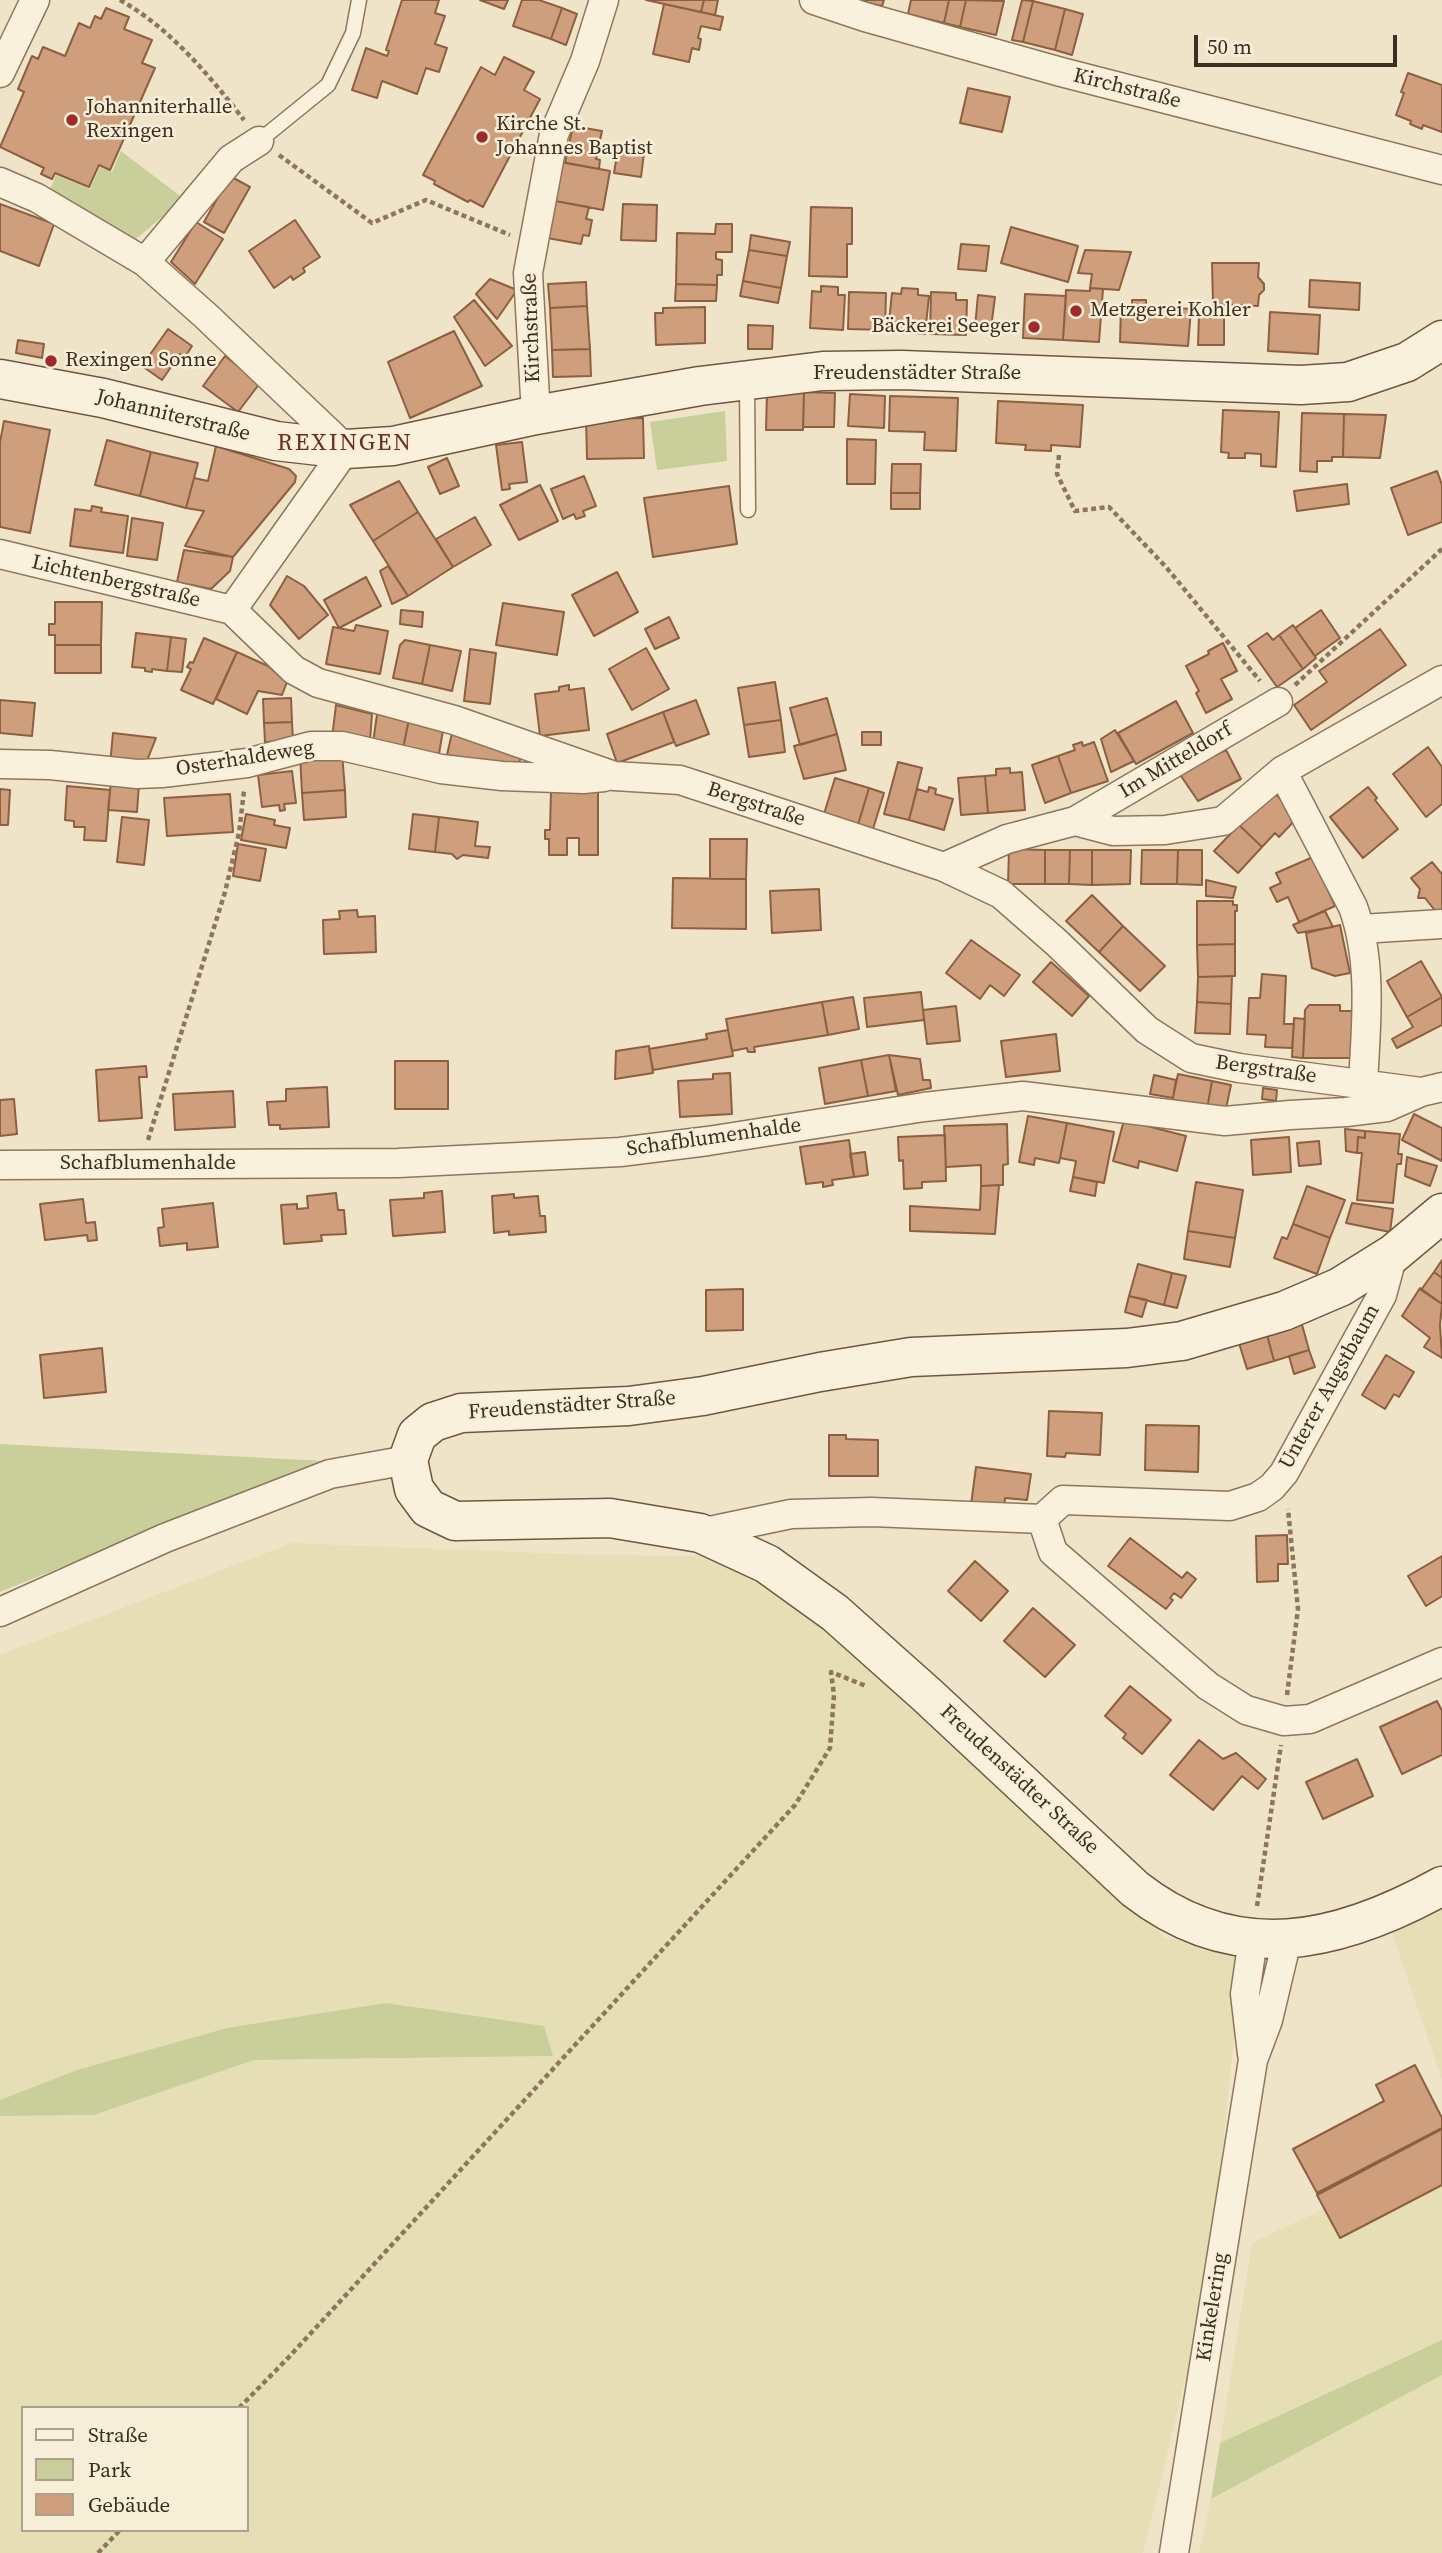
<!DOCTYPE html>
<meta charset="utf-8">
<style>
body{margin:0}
#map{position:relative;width:1442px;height:2553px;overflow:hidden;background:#f0e4c8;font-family:"Source Serif 4",serif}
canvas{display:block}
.legend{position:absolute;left:21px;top:2406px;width:228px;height:126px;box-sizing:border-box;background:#f7eed8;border:2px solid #ada18e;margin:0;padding:9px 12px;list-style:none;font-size:21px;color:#3d2e20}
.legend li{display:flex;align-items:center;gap:14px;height:35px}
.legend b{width:35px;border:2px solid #ada18e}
.scale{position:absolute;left:1194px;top:35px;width:203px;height:32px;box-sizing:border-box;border:4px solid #3d2e20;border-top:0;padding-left:9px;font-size:21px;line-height:24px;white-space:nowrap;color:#3d2e20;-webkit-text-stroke:5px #f7eed8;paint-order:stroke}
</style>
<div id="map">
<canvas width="1442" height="2553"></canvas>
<ul class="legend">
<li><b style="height:9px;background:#faf1dc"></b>Straße</li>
<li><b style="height:19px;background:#c9cf9b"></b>Park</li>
<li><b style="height:19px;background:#cf9f7d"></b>Gebäude</li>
</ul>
<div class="scale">50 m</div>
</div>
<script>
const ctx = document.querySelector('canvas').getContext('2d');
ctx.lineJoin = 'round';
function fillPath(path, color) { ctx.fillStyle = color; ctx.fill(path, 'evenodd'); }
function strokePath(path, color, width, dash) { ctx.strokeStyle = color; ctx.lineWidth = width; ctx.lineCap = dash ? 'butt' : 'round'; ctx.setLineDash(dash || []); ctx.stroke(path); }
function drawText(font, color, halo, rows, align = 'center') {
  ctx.font = font + ' "Source Serif 4",serif'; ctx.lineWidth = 5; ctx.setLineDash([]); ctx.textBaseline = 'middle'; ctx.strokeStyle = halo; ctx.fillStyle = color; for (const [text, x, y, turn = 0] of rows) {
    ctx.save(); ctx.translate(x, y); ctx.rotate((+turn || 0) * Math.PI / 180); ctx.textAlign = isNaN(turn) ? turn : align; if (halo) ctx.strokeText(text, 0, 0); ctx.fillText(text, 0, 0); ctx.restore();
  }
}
fillPath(new Path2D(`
 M292 1543 592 1555 722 1556 824 1615 1165 1938 1243 1951 1209 2281 1143 2553H0V2116L94 2115 254 2060 552 2056 227 2028 77 2070 0 2100V1655ZM23 2408H247V2530H23Z
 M1442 1896V2080L1388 1921Z
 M1442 2153V2340L1220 2443 1252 2243Z
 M1442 2375V2553H1199L1211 2499Z`), '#e6deb5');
fillPath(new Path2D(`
 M121 151 184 199 131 243 48 194 56 175 90 189 100 167 112 172Z
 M725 411 727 461 657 470 650 422Z
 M0 1444 324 1461 0 1592Z
 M386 2003 544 2026 553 2056 254 2060 94 2115 0 2116V2100L77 2070 227 2028Z
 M1442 2340V2375L1211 2499 1220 2443Z`), '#c9cf9b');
const building = new Path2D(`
 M402 0H439L435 13 445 16 435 44 447 48 439 72 426 68 417 94 382 81 377 98 352 90 366 48 387 56 389 51 386 50Z
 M480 0H508L504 9Z
 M522 0H539L562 8 551 39 513 26Z
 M646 0H704L701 12Z
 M704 0H718L715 15 701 12Z
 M855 0H884L882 6Z
 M911 0H949L944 23 908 14Z
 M949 0H966L960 27 944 23Z
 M966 0 1004 1 996 35 960 27Z
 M1022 0 1033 1 1023 42 1012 40Z
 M1033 1 1065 9 1055 50 1023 42Z
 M664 4 723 17 720 30 701 26 698 38 701 39 699 50 692 48 689 62 653 54Z
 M106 8 129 17 124 29 152 40 142 63 155 68 110 170 99 165 89 187 55 173 52 179 41 174 44 168 0 147 24 92 18 89 32 56 38 59 43 47 65 56 79 23 90 28 95 16 101 19Z
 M562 8 577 14 566 45 551 39Z
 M1065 9 1083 14 1072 55 1055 50Z
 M504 57 534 72 524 90 540 99 483 207 470 200 468 202 434 184 435 181 423 175 481 67 495 75Z
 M1408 73 1442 85V132L1423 125 1422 129 1410 124 1411 121 1396 115 1404 93 1401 92Z
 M968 88 1010 97 1002 132 960 123Z
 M573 126 602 131 596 159 600 160 599 169 565 163Z
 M618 149 644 153 641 177 614 173Z
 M562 162 610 171 603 210 555 201Z
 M230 176 250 187 224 233 204 222Z
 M555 201 589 207 586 219 592 220 589 236 583 235 581 244 547 238Z
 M0 204 54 224 39 266 0 251Z
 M623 204 657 205 656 241 621 240Z
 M811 207 852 208V244H847V277L809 276Z
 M295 220 320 257 303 268 305 272 293 280 291 276 274 288 249 251Z
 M196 222 223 239 195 284 171 262Z
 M716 224H732V252H716V259L722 260V275H717V285L676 284 677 233 715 234Z
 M1011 227 1078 246 1068 282 1001 263Z
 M751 235 790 242 787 256 749 250Z
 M961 244 989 246 986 271 958 269Z
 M749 250 787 256 781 288 743 281Z
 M1085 250 1131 252 1119 290 1090 288 1092 274 1078 273Z
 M1212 263H1259L1258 277 1264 284V290L1259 295 1258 306 1213 304Z
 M490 279 517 290 497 319 476 294Z
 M1310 280 1360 283 1359 310 1309 307Z
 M743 281 781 288 778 303 740 296Z
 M586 282 587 306 550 308 548 284Z
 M676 284 717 285 716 301H675Z
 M821 286 838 287V295H845L843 330 810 328 812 291 821 292Z
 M902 288 918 289V295L929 296 925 334 888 331 892 293 901 294Z
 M1090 288 1103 289 1099 342 1063 340 1066 290 1090 291Z
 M849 292 886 293 885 330 848 329Z
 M931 292 956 293V300H967L966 335 930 334Z
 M1025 294 1066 296 1063 340 1023 338Z
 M978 295 995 297 991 328 975 327Z
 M474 300 512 346 485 366 454 317Z
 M1132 300H1146V306L1191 309 1188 346 1120 342 1121 306H1132Z
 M1213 304 1224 305V345H1198L1199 315 1212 316Z
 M587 306 590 349 552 350 550 308Z
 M705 307V343L656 345 655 313H663V308Z
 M1270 312 1320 315 1318 354 1268 351Z
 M748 325 773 326 772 349H748Z
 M168 329 192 346 185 357 180 354 162 380 142 366Z
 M454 331 482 386 410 418 388 362Z
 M18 340 44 344 42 358 16 353Z
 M590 349 591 376 553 377 552 350Z
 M225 356 260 383 238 412 203 386Z
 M767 391 804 392 803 430H766Z
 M804 392 835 393 834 427H803Z
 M850 394 885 396 884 428 848 426Z
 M890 396 958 398 956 451 924 450 925 432 889 431Z
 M998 401 1083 405 1080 447 1051 445V451L1025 450 1026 445 996 443Z
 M1223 410 1279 412 1276 467 1261 466V454L1245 453V458H1228L1229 453 1221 452Z
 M1302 413 1344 414 1343 457H1332V461H1317V472L1300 471Z
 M1344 414 1386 415 1380 458 1343 457Z
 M643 418 644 458 587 459 586 419Z
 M4 421 50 430 30 533 0 527V442Z
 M847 439 876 440 875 484H847Z
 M107 440 151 452 140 496 95 485Z
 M522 442 527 482 509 484 510 489 502 490 496 445Z
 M216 446 289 469 296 476 295 482 233 557 185 546 204 511 186 508 194 478 208 481Z
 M151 452 198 463 186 508 140 496Z
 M447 458 459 486 440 494 428 467Z
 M892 464H921L920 493H891Z
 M1437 471 1442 485V522L1408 535 1391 488Z
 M584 476 596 506 583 511 585 516 576 519 574 514 563 519 551 489Z
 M399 481 418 512 373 541 350 505Z
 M1347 484 1349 504 1297 511 1294 491Z
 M540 485 558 521 519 540 500 505Z
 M729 486 737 544 653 557 644 498Z
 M891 493H920V509H891Z
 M92 506 102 508 101 512 128 516 123 553 70 546 75 509 91 511Z
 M418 512 453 567 408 596 373 541Z
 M475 517 491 545 453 567 436 539Z
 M132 518 163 523 157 560 127 556Z
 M184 550 233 557 230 571 211 589 177 582Z
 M388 566 408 596 392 604 380 571Z
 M617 572 638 612 594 636 572 595Z
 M287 576 304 586 328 615 299 639 270 605Z
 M366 577 381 606 339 628 324 600Z
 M55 602H102L101 645H55V635H49V624H55Z
 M503 603 564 612 557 655 496 645Z
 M401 610 423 612 422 627 400 624Z
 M1321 610 1340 638 1315 656 1295 628Z
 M669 617 679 638 655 649 645 629Z
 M356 625 388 631 380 674 326 664 333 627 354 631Z
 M1293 625 1316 658 1303 669 1279 635Z
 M1380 629 1406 665 1311 730 1294 705 1327 682 1319 671Z
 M136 633 171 637 167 671 152 669V672L145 671V668L132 667Z
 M1267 633 1273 640 1279 635 1303 669 1277 687 1248 646Z
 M171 637 186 639 182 672 167 671Z
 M204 638 237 652 213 704 181 690 191 669 187 667 190 662 193 663Z
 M405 640 430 645 422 684 393 678 400 645Z
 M1223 643 1237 671 1221 679 1232 699 1206 713 1196 693 1199 691 1186 666 1209 654 1208 651Z
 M55 645H101V673H55Z
 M430 645 461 651 452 691 422 684Z
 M646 648 669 689 632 710 609 669Z
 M470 649 496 653 490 704 464 701Z
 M237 652 268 666 287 682 282 695 258 691 247 714 216 699Z
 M775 682 781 720 744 725 738 688Z
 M569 685V690L584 688 589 730 540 736 535 694 559 691V687Z
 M291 698 292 722 264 723 263 699Z
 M827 698 837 734 800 745 790 708Z
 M0 700 35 703 32 736 0 733Z
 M696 700 709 734 676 746 663 712Z
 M1176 701 1193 733 1136 764 1118 733Z
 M336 705 372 714 370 741 332 738Z
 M663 712 674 742 617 763 607 734Z
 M377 714 409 719 403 749 373 743Z
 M409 719 443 730 439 754 403 749Z
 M781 720 785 752 749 757 744 725Z
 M292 722 293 741 265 742 264 723Z
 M1115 730 1134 761 1111 772 1101 739Z
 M862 732H881V745H862Z
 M113 733 156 738 144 768 110 765Z
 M452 733 521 752 519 765 496 764 447 755Z
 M837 734 846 770 804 779 794 746Z
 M1082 742 1083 746 1094 742 1108 781 1071 793 1058 756 1075 750 1073 745Z
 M1428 747 1442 767V804L1426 817 1393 774Z
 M1226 750 1241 779 1198 801 1179 773Z
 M342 753 345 790 302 793 300 755Z
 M1058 756 1071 793 1045 803 1032 765Z
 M898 762 922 768 909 820 884 814Z
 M1010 768V773L1022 772 1025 810 988 813 985 776 996 775V769Z
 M292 771 296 803 284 804 285 810 280 811 279 805 262 807 258 775Z
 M985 776 988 813 961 815 958 778Z
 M835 778 869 788 858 825 824 814Z
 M111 782 139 784 137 812 108 810Z
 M67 786 110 790 106 841 84 840 85 827H74V821L65 820Z
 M929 787 936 789 935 794 953 799 944 830 909 820 917 789 928 792Z
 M1368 787 1377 798 1375 800 1398 829 1363 858 1330 817Z
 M869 788 884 793 873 829 858 825Z
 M0 789 10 790 8 825H0Z
 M345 790 346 817 304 820 302 793Z
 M551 790H598V855H579V838H567V855H549V839H545V830H550Z
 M1271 790 1299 816 1279 837 1275 833 1262 847 1239 825Z
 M230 794 233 832 167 836 164 798Z
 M246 814 275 820 274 825 290 828 286 848 241 840Z
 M413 814 439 817 435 852 409 849Z
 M122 817 149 820 144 865 117 862Z
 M439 817 478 822 475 846 490 847 488 858 463 855 457 859 452 854 435 852Z
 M1239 825 1262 847 1238 873 1214 851Z
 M710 839H747L746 879H710Z
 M238 844 266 849 260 881 233 876Z
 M1009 849 1045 850V884H1008Z
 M1045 850H1070L1069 884H1045Z
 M1070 850H1092V885L1069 884Z
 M1092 850H1131L1130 884 1092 885Z
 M1142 850H1178L1177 884H1141Z
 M1178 850H1202V885L1177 884Z
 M1313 857 1335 906 1299 922 1288 897 1277 902 1270 888 1281 883 1276 873Z
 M1432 862 1442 874V910L1437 913 1425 898H1418L1420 889 1411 878Z
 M673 878 746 879V929L672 928Z
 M1206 880 1236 887 1233 898 1206 896Z
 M819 889 821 930 772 933 770 891Z
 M1092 895 1123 926 1099 952 1066 921Z
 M1197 901H1233V905H1237V911H1235V944L1197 945Z
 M357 910 358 917 375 916 376 952 324 954 323 920 340 919 339 911Z
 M1325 911 1333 927 1298 933 1293 925Z
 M1340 925 1350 973 1335 976 1312 968 1306 933Z
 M1123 926 1165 966 1140 991 1099 952Z
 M971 940 1020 975 1004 996 990 985 980 999 946 973Z
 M1235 944V976L1198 977 1197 945Z
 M1421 961 1442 997 1407 1017 1387 981Z
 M1051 962 1089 996 1072 1016 1033 982Z
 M1262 974 1286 976 1284 1024H1294L1292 1048 1265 1047 1266 1035 1247 1034 1249 998H1260Z
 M1232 976 1231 1004 1197 1002 1198 977Z
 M921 992 924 1020 867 1027 864 998Z
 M853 997 859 1029 828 1035 822 1002Z
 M1442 997V1025L1397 1048 1392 1039 1413 1027 1407 1017Z
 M822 1002 828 1035 754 1047 755 1052H748L747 1048 732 1051 726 1019Z
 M1197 1002 1231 1004 1230 1034 1195 1033Z
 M1309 1005H1340V1011H1359V1058H1303L1305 1010Z
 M956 1006 960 1041 927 1044 923 1010Z
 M1294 1018 1305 1019 1303 1058 1292 1057Z
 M728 1030 733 1056 653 1070 649 1049 707 1039 706 1034Z
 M1056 1034 1060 1071 1006 1077 1001 1041Z
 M649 1046 653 1073 615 1079 616 1051Z
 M889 1055 920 1059 923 1080H930L931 1088 898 1095Z
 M889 1055 896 1091 868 1096 861 1060Z
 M861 1060 868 1096 825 1104 819 1068Z
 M395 1061H448V1109H395Z
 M146 1066 147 1077H139L142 1118 99 1121 96 1070Z
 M730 1073 732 1114 680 1117 678 1081 713 1079V1074Z
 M1178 1074 1212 1081 1207 1109 1172 1102Z
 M1154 1075 1176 1080 1173 1098 1150 1094Z
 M1212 1081 1231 1085 1225 1113 1207 1109Z
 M327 1087 329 1127 280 1129V1125H269L267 1102 286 1101V1089Z
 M1263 1088 1277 1090 1276 1101 1262 1099Z
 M233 1091 235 1127 175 1130 173 1094Z
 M14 1099 17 1134 0 1136V1100Z
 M1414 1114 1442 1128V1161L1402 1140Z
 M1028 1116 1067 1123 1059 1163 1035 1158 1034 1165 1019 1162Z
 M1124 1120 1186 1136 1177 1171 1139 1161 1138 1168 1113 1161Z
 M1067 1123 1114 1132 1104 1183 1073 1177 1076 1161 1060 1158Z
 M1007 1124 1008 1164 1003 1165V1185L981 1186V1165L946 1167 944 1126Z
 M1345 1129 1365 1131V1138L1358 1137 1357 1153 1346 1151Z
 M1365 1131 1400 1134 1398 1154H1402L1401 1164H1397L1393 1203 1357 1200 1362 1153H1357L1358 1137 1365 1138Z
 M945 1135 946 1181 922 1182V1188L904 1189 903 1160 899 1161 898 1137Z
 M1289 1137 1291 1172 1253 1175 1251 1140Z
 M849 1140 854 1177 832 1180 833 1185 823 1187V1182L806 1184 800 1147Z
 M1319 1141 1321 1164 1299 1166 1297 1143Z
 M865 1152 868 1175 854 1177 850 1154Z
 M1407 1157 1437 1166 1430 1186 1405 1176Z
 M1073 1177 1097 1182 1095 1196 1070 1191Z
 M1196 1182 1243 1190 1235 1238 1188 1231Z
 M999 1185 995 1234 910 1231V1206L980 1210 981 1186Z
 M1307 1186 1345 1200 1330 1238 1293 1224Z
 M442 1191 445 1232 393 1236 390 1200 424 1198V1193Z
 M336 1193 338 1210H344L346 1234 321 1235 322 1241 284 1244 281 1205 297 1204V1209L308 1208 307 1196Z
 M514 1194V1198L538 1196 540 1216H545L546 1232 509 1235V1231L494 1233 492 1196Z
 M83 1199 86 1223 95 1222 97 1240 88 1241 87 1235 45 1240 40 1204Z
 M213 1203 218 1247 187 1250V1243L160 1246 158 1228 164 1227 162 1209Z
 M1352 1203 1393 1209 1390 1232 1346 1223Z
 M1293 1224 1330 1238 1317 1274 1274 1258 1282 1237 1287 1239Z
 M1188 1231 1235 1238 1230 1267 1184 1259Z
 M1442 1260V1278L1434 1272Z
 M1138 1264 1172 1273 1164 1305 1129 1296Z
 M1434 1272 1442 1278V1304L1421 1290Z
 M1172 1273 1186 1276 1177 1308 1164 1305Z
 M1420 1288 1442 1304 1440 1325 1442 1358 1424 1347 1430 1338 1402 1316Z
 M743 1289V1330L706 1331V1290Z
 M1129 1296 1147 1300 1142 1317 1125 1312Z
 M1301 1321 1309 1350 1274 1361 1266 1331Z
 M1266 1331 1274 1361 1247 1369 1238 1340Z
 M102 1348 106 1392 44 1398 40 1355Z
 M1309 1350 1315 1367 1294 1374 1289 1356Z
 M1386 1355 1414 1372 1399 1397 1394 1394 1385 1409 1362 1395Z
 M1049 1411 1102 1413 1100 1455 1066 1453 1065 1457 1047 1456Z
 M1146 1425 1199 1426 1198 1472 1145 1470Z
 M829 1435H846V1439L878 1440V1476H829Z
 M976 1467 1031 1474 1027 1500 1005 1498 1004 1510 971 1505Z
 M1287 1535 1288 1564H1278V1581L1257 1582 1256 1536Z
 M1130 1538 1182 1578 1187 1572 1196 1579 1181 1598 1174 1593 1170 1598 1173 1600 1166 1609 1108 1566Z
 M1442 1556V1596L1426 1606 1408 1576Z
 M975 1561 1008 1591 981 1621 948 1591Z
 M1033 1608 1075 1645 1045 1677 1004 1641Z
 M1130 1686 1171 1720 1142 1754 1123 1738 1126 1734 1105 1716Z
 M1437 1701 1442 1711V1755L1402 1774 1380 1727Z
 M1199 1740 1223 1759 1236 1753 1266 1779 1258 1789 1242 1776 1213 1810 1170 1775Z
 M1357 1759 1373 1796 1323 1819 1306 1782Z
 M1415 2065 1442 2118V2128L1317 2193 1293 2149 1384 2101 1376 2085Z
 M1442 2129V2185L1340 2238 1317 2195Z`);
fillPath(building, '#cf9f7d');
strokePath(building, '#8d5f41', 2);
const lane = new Path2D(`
 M259 141 328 85 353 33 359 0
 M747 382 748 510`);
const street = new Path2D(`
 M814 0 865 17 1061 72 1442 170
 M0 73 35 0
 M0 182 37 198 145 262 206 316 346 449 232 610
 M145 262 231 159 259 141
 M536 415 528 273 554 134 585 61 604 0
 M0 554 232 610 294 670 318 683 454 720 614 776 680 780 944 867 1001 894 1057 943 1147 1030 1191 1058 1239 1068 1421 1092 1442 1087
 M0 764 50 765 137 774 162 773 247 763 311 746H342L441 769 502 776 583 779 604 777
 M1282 771 1353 907C1373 962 1366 1026 1363 1083
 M1075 821 1278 702
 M944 867 1007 839 1075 821 1113 831 1165 830 1223 821 1282 771 1442 680
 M1361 929 1442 924
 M0 1165 398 1163 620 1152 708 1141 924 1107 1023 1096 1225 1121 1290 1115 1346 1112 1387 1107 1421 1092
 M1042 1519 1053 1552 1208 1686 1246 1710 1284 1721 1310 1719 1442 1662
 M700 1533 791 1514 872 1512 1042 1519 1063 1500 1230 1506 1258 1497 1272 1487 1284 1473 1382 1295 1393 1254
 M0 1612 165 1538 330 1474 408 1460
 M1252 2054 1245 1994 1253 1939
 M1174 2553 1253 2060 1268 2020 1287 1940`);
const secondary = new Path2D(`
 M0 379 103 398 276 441 346 449 393 446 536 415 700 386 823 371 902 370 1301 385 1348 382 1407 362 1442 340
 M1442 1213 1393 1254 1340 1287 1284 1311 1182 1341 1127 1348 911 1357 820 1372 703 1396 629 1406 461 1413 433 1422 417 1435 408 1460 414 1489 428 1508 455 1521 610 1518 700 1533 767 1564 835 1613 927 1695 1135 1889C1236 1968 1339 1943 1442 1886`);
strokePath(lane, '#8d765c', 17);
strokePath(street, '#8d765c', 31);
strokePath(secondary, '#6f573f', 41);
strokePath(new Path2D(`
 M120 0C171 29 208 74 244 120
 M279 155 372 223 426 200 510 235
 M1059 455 1057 474 1075 511 1109 507 1166 567 1260 681
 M1295 685 1442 549
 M148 1140 225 892 239 833 244 791
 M1287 1695 1298 1609 1288 1509
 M1257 1906 1281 1745
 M239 2408 289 2357 795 1805 830 1748 834 1695 831 1672 866 1686
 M98 2553 120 2530`), '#8d765c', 4.5, [5, 3.5]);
strokePath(lane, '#faf1dc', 14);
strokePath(street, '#faf1dc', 28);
strokePath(secondary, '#faf1dc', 38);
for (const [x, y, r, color] of [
 [72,120,7,"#9e2a2b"],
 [482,137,7,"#9e2a2b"],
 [1076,311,7,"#9e2a2b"],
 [1034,327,7,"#9e2a2b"],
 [51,361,7,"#9e2a2b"]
]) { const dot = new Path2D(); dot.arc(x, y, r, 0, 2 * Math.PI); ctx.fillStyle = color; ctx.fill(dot); strokePath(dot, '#f7eed8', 2.5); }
drawText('21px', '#3d2e20', '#f7eed8', [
 ["Kirchstraße",1127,89,14],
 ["Kirchstraße",532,328,-92],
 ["Freudenstädter Straße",917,374],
 ["Johanniterstraße",173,416,14],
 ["Lichtenbergstraße",116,582,13],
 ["Osterhaldeweg",245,759,-9],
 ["Im Mitteldorf",1176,761,-31],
 ["Bergstraße",756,805,18],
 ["Bergstraße",1266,1070,8],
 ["Schafblumenhalde",714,1138,-8],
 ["Schafblumenhalde",148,1164],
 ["Unterer Augstbaum",1330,1387,-61],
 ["Freudenstädter Straße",572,1406,-4],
 ["Freudenstädter Straße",1019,1780,43],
 ["Kinkelering",1213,2307,-81]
]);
drawText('21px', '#3d2e20', '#f7eed8', [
 ["Johanniterhalle",86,108],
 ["Rexingen",86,132],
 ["Kirche St.",496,125],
 ["Johannes Baptist",496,149],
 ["Metzgerei Kohler",1090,311],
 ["Bäckerei Seeger",1020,327,"right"],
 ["Rexingen Sonne",65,361]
], 'left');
ctx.letterSpacing = '2px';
drawText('24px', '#6b2e1e', '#f7eed8', [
 ["REXINGEN",345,444]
]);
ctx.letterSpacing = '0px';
</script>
